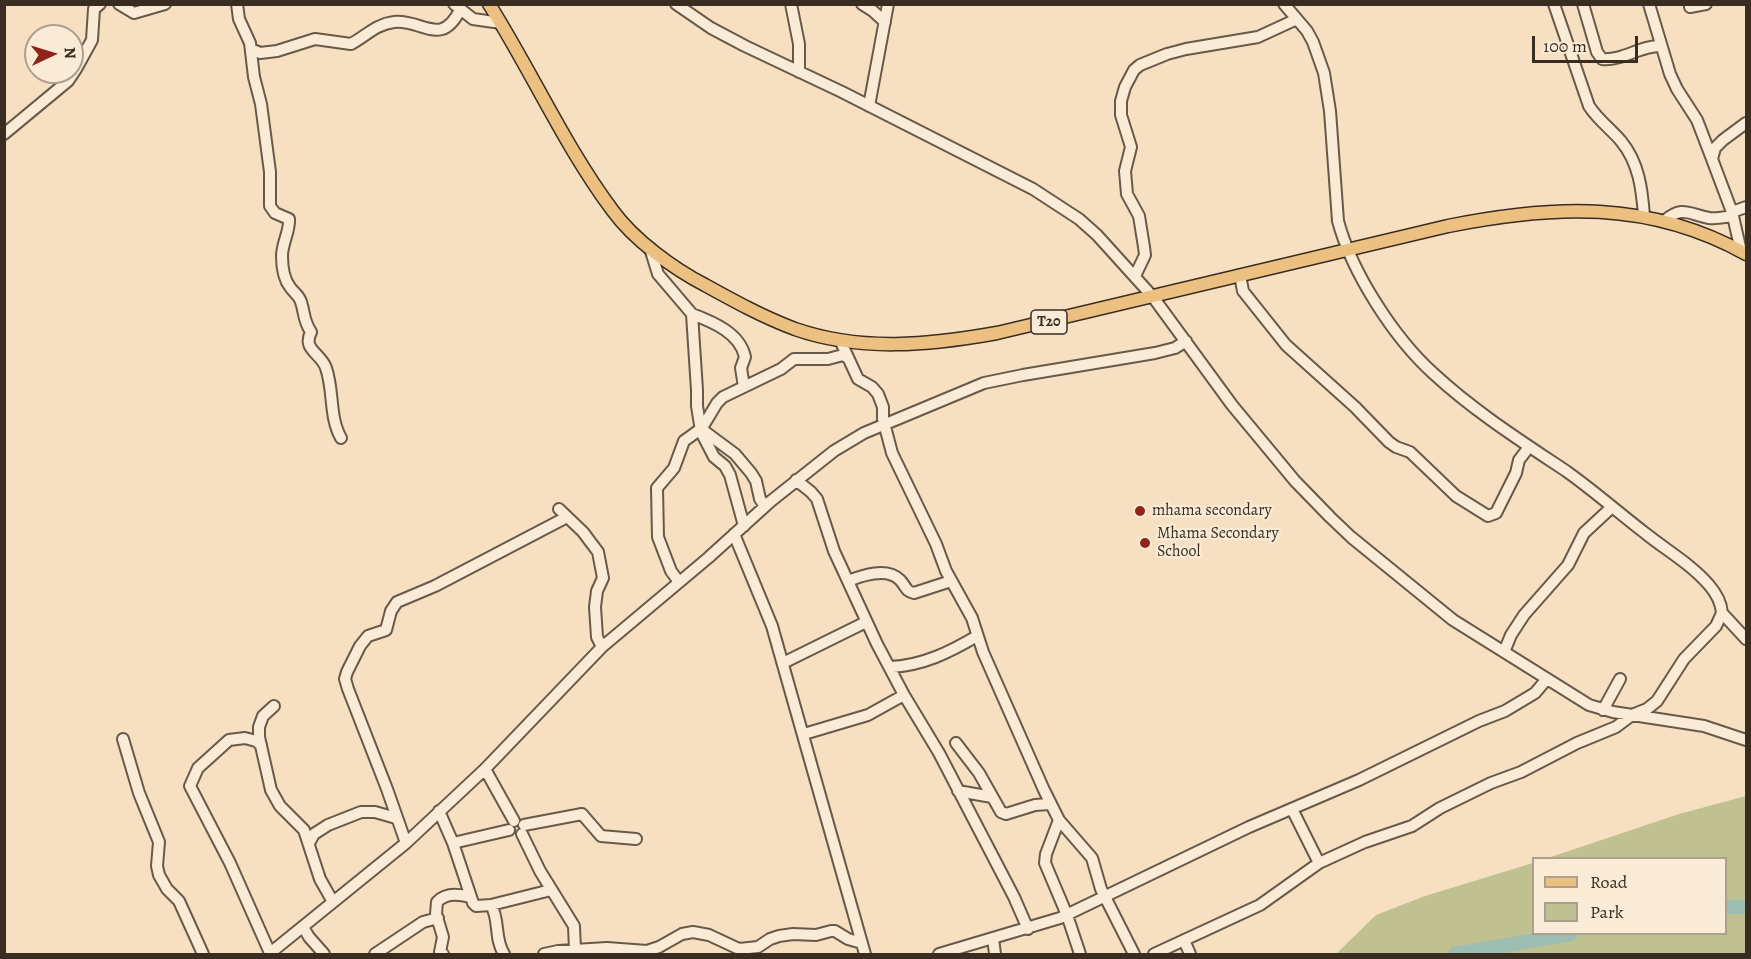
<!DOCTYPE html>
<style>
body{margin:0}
#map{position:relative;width:1751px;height:959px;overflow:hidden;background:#f7e0c1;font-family:Alegreya,serif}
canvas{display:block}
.frame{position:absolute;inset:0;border:6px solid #392d21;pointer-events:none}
.legend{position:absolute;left:1532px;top:857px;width:195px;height:78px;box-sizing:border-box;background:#faebd7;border:2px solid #ad9f8e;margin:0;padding:8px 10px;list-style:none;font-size:18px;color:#392d21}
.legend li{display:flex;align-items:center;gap:12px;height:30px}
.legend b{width:30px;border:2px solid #ad9f8e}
.north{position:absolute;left:24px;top:24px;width:60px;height:60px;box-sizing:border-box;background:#faebd7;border:2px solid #ad9f8e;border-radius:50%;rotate:86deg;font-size:16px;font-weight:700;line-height:24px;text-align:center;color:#392d21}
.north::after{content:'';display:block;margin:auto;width:21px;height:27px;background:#8f2418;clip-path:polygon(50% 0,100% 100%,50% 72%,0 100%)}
.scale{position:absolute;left:1532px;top:36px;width:106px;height:27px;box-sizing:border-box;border:3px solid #392d21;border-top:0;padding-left:8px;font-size:18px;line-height:21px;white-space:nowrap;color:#392d21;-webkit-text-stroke:4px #faebd7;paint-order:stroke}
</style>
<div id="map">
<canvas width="1751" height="959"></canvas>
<div class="frame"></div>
<ul class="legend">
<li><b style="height:8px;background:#ecc080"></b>Road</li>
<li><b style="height:16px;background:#c0c191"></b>Park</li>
</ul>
<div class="north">N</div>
<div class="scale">100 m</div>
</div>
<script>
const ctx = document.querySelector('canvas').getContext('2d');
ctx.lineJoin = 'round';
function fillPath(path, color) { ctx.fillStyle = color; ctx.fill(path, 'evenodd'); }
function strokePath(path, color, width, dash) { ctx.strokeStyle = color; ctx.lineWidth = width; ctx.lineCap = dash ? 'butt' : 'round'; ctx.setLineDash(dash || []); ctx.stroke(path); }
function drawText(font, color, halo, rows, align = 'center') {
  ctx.font = font + ' Alegreya,serif'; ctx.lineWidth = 4.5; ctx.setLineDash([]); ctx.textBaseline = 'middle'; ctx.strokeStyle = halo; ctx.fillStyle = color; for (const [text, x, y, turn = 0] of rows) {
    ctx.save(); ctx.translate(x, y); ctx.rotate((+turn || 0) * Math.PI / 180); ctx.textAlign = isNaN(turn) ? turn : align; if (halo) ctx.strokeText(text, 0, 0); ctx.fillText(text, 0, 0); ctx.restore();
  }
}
fillPath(new Path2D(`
 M1746 796V954H1336L1376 915 1425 896 1533 863 1534 934H1726V858H1548L1679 814Z`), '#c0c191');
strokePath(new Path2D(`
 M1726 907H1746
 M1455 954 1571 934`), '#9dbdb2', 14);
const minor = new Path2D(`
 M119 4 134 13 165 4
 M237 4 239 19 250 43 254 77 261 104 270 172V206L275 213 289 219C290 231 282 243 282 256 282 266 283 278 290 287 293 292 299 295 301 302 305 314 303 320 311 332 302 350 321 353 326 368 334 391 329 417 341 438
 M454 4 473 19 501 23
 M676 4 711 28 745 46 842 92 1033 189 1079 219 1097 235 1153 297 1232 405 1295 481 1330 517 1351 537 1453 620 1589 705 1613 712 1704 726 1746 740
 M791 4 799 44V72
 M862 4 873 11 885 22
 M1554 4 1589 106C1598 120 1611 129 1621 141 1639 163 1642 189 1644 216
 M1583 4 1597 52 1602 59C1623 61 1641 45 1661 46
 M1649 4 1670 74 1677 89 1697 120 1712 159
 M1690 7 1706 4
 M251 49 260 53 277 51 315 39 351 44C366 36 376 24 394 22 422 19 441 48 460 10
 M869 106 888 4
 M4 134 68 81 76 69 92 40 94 9 100 4
 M1732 212 1746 207
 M1664 221C1683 205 1688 214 1709 218 1717 219 1725 217 1733 216
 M650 248 658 274 692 314 697 390V406L700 425 704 431 735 454 751 473 756 481 760 499 765 506
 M1741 251 1732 212 1712 159 1715 148 1723 140 1746 123
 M1240 275 1243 291 1286 345 1355 407 1389 442 1396 447 1410 452 1456 496 1488 516 1496 513 1516 473 1519 460 1529 447
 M1135 276 1145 255 1144 247 1139 216 1127 194 1125 171 1131 147 1121 115V101L1125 87 1134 70 1140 65 1167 54 1186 49 1258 37 1297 19
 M692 314C713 322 740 333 745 357L741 368 744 387
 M840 340 858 379 872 387 878 394 883 407V419L892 453 936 544 946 571 972 618 983 652 1044 790 1059 820 1092 858 1101 889 1134 954
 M700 430 714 457 725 466 730 475 744 526
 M796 480 811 492 817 499 834 551 877 644 904 695 939 753 1014 897 1028 929
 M559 509 583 532 598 552 603 578 597 591 595 607 597 637 602 647
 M734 534 772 626 865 954
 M848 581C863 575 887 567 900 580 906 586 905 591 914 593L951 581
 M679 582 671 571 658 537 657 488 674 468 684 441 702 428 717 403 723 397 781 369 794 359H828L843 355 848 358
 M1722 613 1746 639
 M1504 652 1511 635 1524 615 1568 565 1584 533 1612 507
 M783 663 866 622
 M890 667C922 666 950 652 977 636
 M274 706 263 716 259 727V737L271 790 280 806 304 830 320 879 333 902
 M1603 710 1620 679
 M804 734 868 715 904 695
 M123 739 139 793 159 842 157 866 159 875 167 889 179 901 203 954
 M956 743 979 773 1001 812 1006 814 1035 805 1050 804
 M261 745 256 741 245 738 229 740 198 768 190 786 230 863 270 953
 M485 769 514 821
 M958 791 992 797
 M1292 809 1319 863
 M439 811 453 843 473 903 476 906 491 905C500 920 494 939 504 954
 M1059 820 1046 854 1045 863 1067 915 1080 954
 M524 825 582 814 601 836 636 839
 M522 834 540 871 574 926 575 950
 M309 843 314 834 328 825 361 812H375L396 818
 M406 843 387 789 348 689 345 679 347 672 360 646 368 636 386 630 391 611 397 602 435 586 567 517
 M453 843 509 830
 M491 905 551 890
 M303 927 309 937 324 954
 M993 938 995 954
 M1184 940 1190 954
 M269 954 406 843 485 769 602 647 708 558 771 501 834 451 864 433 984 383 1023 375 1155 353 1175 348 1186 341
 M375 954 423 922 438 918
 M443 954 440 952 443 937 436 914 437 902C445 893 459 894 470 897
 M544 954 558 951 607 948 647 951 659 947 682 934 693 932 709 935 739 949 758 947 770 939 779 936 793 934 816 935 831 931H835L848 939 862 943
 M939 954 1060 918 1249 827 1359 780 1479 721 1505 711 1535 693 1546 680
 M1154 954 1260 905 1319 863 1365 842 1412 826 1440 808 1491 783 1521 772 1577 743 1616 727 1632 715 1647 709 1657 701 1684 659 1716 626 1722 613C1721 601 1716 593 1709 585 1691 564 1666 550 1645 533 1619 513 1593 490 1566 471 1521 441 1474 411 1434 374 1394 338 1352 273 1338 221L1330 111 1324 73 1313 42 1307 31 1284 4`);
const major = new Path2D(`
 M489 4C532 72 565 147 613 211 634 240 674 269 705 285 734 301 763 317 795 329 861 352 930 345 997 333L1448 226C1553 205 1649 200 1746 254`);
strokePath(minor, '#685a49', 14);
strokePath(major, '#392d21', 15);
strokePath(minor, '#faebd7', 10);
strokePath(major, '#ecc080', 12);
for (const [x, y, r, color] of [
 [1140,511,6,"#8f2418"],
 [1145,543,6,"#8f2418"]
]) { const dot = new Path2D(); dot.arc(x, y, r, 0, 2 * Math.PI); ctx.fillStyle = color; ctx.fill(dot); strokePath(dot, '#faebd7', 2); }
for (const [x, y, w] of [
 [1049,322,36]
]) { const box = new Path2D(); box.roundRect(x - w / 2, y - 12, w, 24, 4.5); ctx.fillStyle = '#faebd7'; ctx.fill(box); strokePath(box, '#392d21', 1.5); }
drawText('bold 15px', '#392d21', null, [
 ["T20",1049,322]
]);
drawText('16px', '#392d21', '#faebd7', [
 ["mhama secondary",1152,511],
 ["Mhama Secondary",1157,534],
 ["School",1157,552]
], 'left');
</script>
